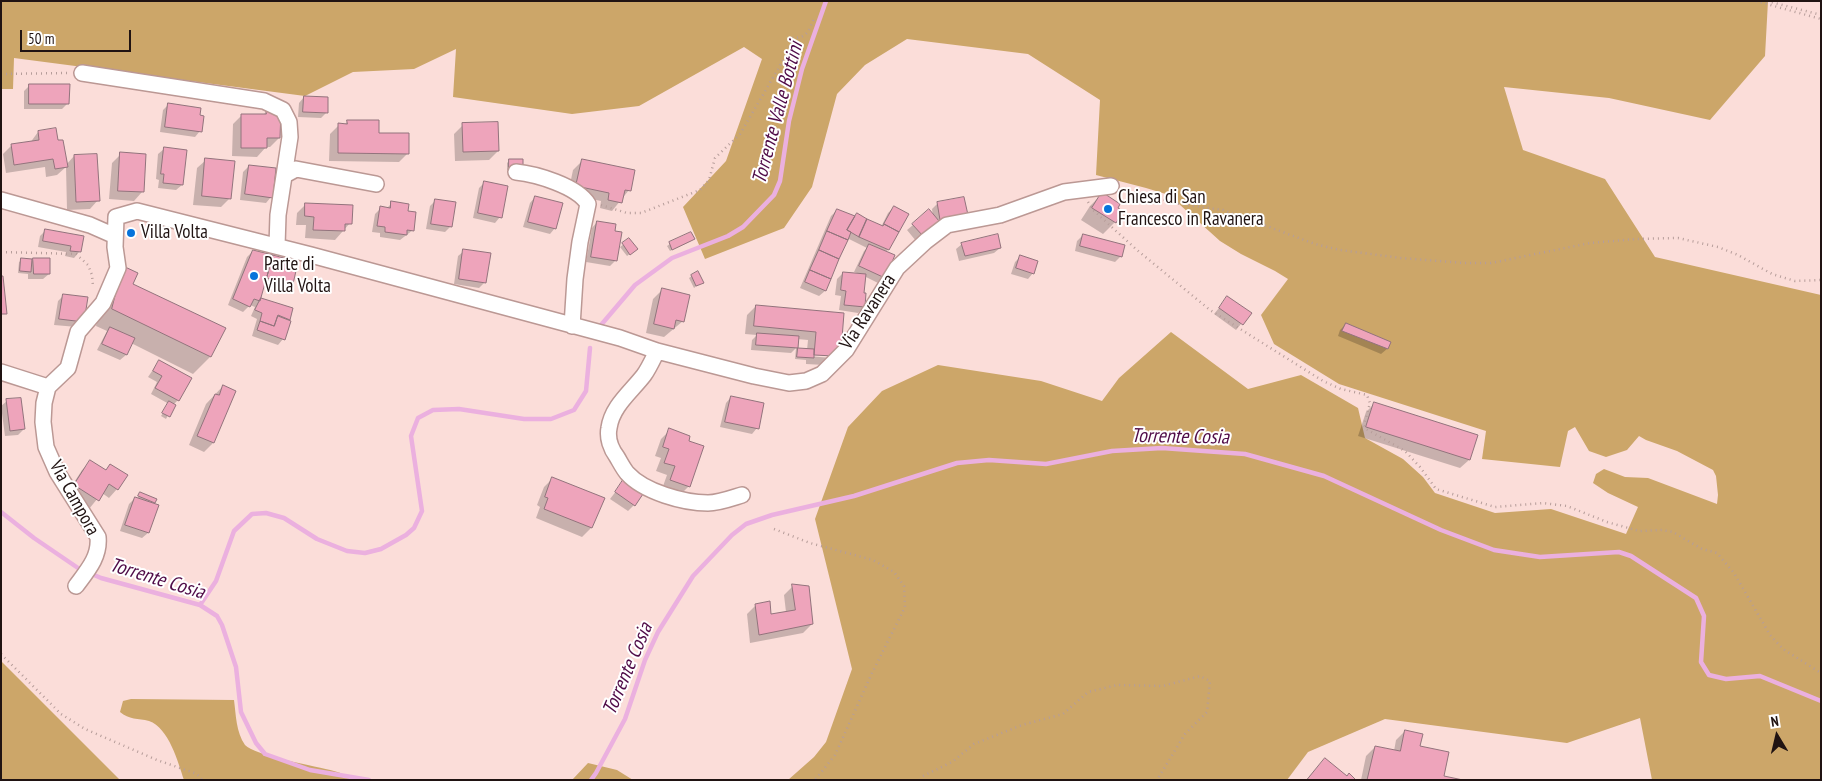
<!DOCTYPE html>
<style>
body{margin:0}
#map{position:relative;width:1822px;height:781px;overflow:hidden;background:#fbddd9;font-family:"PT Sans Narrow",sans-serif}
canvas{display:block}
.frame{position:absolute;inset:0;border:2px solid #201312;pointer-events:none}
.north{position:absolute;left:1752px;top:711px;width:50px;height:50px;-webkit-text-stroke:4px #fff;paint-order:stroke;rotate:351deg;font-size:14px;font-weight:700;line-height:20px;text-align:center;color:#201312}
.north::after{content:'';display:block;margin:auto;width:18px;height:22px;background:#201312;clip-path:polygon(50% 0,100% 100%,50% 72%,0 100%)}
.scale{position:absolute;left:20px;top:30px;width:111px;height:22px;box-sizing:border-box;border:2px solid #201312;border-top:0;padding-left:6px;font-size:15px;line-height:18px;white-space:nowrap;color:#201312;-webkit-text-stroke:4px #fff;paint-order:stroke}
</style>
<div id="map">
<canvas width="1822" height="781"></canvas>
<div class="frame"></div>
<div class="north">N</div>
<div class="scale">50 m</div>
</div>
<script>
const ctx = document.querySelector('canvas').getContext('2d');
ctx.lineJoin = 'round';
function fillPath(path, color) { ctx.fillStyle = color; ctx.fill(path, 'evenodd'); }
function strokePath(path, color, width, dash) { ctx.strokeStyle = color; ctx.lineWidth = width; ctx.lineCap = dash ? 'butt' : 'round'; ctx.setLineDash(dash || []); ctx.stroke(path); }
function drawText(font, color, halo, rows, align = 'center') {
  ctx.font = font + ' "PT Sans Narrow",sans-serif'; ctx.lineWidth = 4; ctx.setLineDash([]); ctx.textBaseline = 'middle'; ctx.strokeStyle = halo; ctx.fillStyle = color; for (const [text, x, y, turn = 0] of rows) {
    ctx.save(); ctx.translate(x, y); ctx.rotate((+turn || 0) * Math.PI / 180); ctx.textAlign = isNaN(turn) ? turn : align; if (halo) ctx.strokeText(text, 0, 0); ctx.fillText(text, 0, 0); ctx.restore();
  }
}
fillPath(new Path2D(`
 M1 1H1768L1765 56 1710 120 1609 98 1504 87 1523 150 1605 179 1655 257 1821 295V780H1652L1640 718 1567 743 1385 719 1308 752 1287 780H788L814 757 826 742 852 669 815 519 848 427 882 391 938 365 1041 381 1102 401 1119 378 1171 332 1248 389 1301 375 1358 408 1365 438 1403 459 1423 477 1435 493 1495 513 1551 509 1626 534 1638 507 1608 493 1593 483 1596 474 1604 469 1625 477 1648 478 1717 504 1718 495 1716 476 1713 470 1677 451 1646 440 1639 436 1627 450 1606 457 1589 451 1575 427 1568 431 1560 467 1482 459 1486 431 1339 384 1274 344 1261 315 1288 279 1275 271 1241 254 1220 241 1169 195 1146 188 1096 175 1100 100 1028 54 907 39 865 65 837 94 812 187 784 228 705 259 683 207 726 161 762 59 744 47 639 106 572 114 453 97 456 49 414 69 353 72 305 96 14 58 13 89H1Z
 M1 661 120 780H1Z
 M131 699 234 700C236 715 236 732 245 745 255 756 317 766 334 771 342 773 349 777 356 780H184C178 762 169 728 149 721 138 718 129 720 120 712L123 701Z
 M588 763 617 770 633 780H572Z`), '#cca669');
fillPath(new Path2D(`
 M30 85 68 103 62 109H24V91Z
 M304 97 327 112 321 118 298 117 299 103Z
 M168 105 200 131 195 137 160 132 163 110Z
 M267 111 279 138 270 147H266L257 157 232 156 233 124 242 115H263Z
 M348 121 378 134 408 153 399 162 329 161 330 134 339 125H344Z
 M463 125 498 151 489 160 455 161 454 134Z
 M38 132 57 142 66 165 74 156 98 200 90 209 67 210 66 167 57 175 46 177 45 167 6 173 3 154 11 146 30 143Z
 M164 149 182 185 176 190 158 188 159 180 156 179 158 154Z
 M121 154 142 192 134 201 109 199 112 163Z
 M206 160 230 198 221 207 193 205 197 168Z
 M510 160 519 170H507V163Z
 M1 161 2 162 1 178Z
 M582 161 629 190 612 211 600 208 601 201 568 194 573 170Z
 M249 166 271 197 266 203 240 200 243 172Z
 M485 182 500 217 495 223 473 218 479 188Z
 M1102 194 1116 208 1115 222 1103 234 1081 220 1090 206Z
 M535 197 555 228 550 234 523 227 530 203Z
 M436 200 451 226 445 232 426 229 430 206Z
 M392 203 407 212 413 230 400 240 380 237V233L372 232 375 214 381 208 386 209Z
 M938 203 966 215 916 241 907 230 913 225 933 216 932 209Z
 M306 204 350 223 335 240 305 238 306 225H296L297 213Z
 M894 207 888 250 885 252 884 277 878 283 864 276V307L858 313 839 310 841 296 835 295 837 279 843 273 860 274 854 272 864 251 867 248 847 238 825 291 819 296 800 288 831 216 837 210 854 217 857 214 881 227 888 213Z
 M597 222 614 232 616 260 610 266 586 262 592 228Z
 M45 231 82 237 79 252 74 258 65 256 66 252 38 247 40 236Z
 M690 233 691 241 670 251 667 246 670 244Z
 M1083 235 1121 256 1115 262 1075 251 1077 241Z
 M629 240 634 251 627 256 620 247Z
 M962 244 1000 248 994 253 959 261 956 249Z
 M253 251 297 263 292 284 286 290 263 284 259 298 289 319 287 321 283 339 278 345 252 336 257 319 251 316 255 307 250 305 243 312 228 305 247 257Z
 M464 251 485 282 479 288 454 284 458 256Z
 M1020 257 1033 273 1028 279 1011 274 1015 262Z
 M34 259 49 274 43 279H28V274L18 273 19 262 22 260 32 261Z
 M692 276 702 282 694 288 689 278Z
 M106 284 132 285 210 357 193 374 131 343 126 355 120 360 97 350 107 331 96 326Z
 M662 290 683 321 664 337 646 333 653 299Z
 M64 295 86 298 77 327 54 325 58 301Z
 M1228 297 1250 313 1236 330 1214 314Z
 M756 306 842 314 833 355 808 354V356L832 358 824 365 806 364V360L795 359 796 348 791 353 751 350 752 340 757 335 745 334 747 315ZM797 339 808 340 807 350 797 349Z
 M1346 324 1389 343 1387 349 1381 354 1338 336 1340 330Z
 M159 361 178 400 173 405 166 419 161 416 169 404 151 394 157 382 148 377Z
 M223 386 235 391 213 443 204 452 189 445 206 404Z
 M731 397 757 428 752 434 720 427 726 403Z
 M7 401 24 429 18 435 5 436 1 406Z
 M1375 403 1469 460 1460 468 1358 436 1366 412Z
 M670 430 689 486 680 495 662 489 667 475 656 471 661 458 655 456 661 439Z
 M91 462 117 489 109 498 102 493 89 509 66 495 82 470Z
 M553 478 603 498 591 528 582 537 536 518 540 507 537 505 544 487Z
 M623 482 634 505 628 511 610 499Z
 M141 493 154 503 153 504 157 505 148 533 142 538 120 531 129 504 135 498 137 499Z
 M793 586 812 624 803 633 750 643 747 614 756 605 770 615 786 612 784 595Z
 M1405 731 1442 777 1457 780H1361L1366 756 1375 747 1394 751 1396 740Z
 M1325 759 1347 777 1354 780H1306Z`), '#0003');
strokePath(new Path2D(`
 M601 325 635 285 672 258 728 236 743 227 774 195 780 181 789 121 802 69 826 1
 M1 512 34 538 78 568 101 578 200 605 217 616 222 625 236 667 241 712 256 743 265 754 310 770 369 780
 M200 605 216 581 234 531 252 514 266 513 284 518 317 539 347 551 365 553 381 549 406 535 414 528 422 511 411 436 418 418 433 410 459 409 524 419H551L574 410 586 391 590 348
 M591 780 596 773 625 719 645 660 658 632 693 576 732 535 746 524 772 515 854 496 957 463 989 460 1046 464 1112 451 1162 448 1245 454 1324 476 1441 530 1494 550 1540 557 1619 552 1631 556 1696 598 1704 616 1701 662 1709 675 1726 679 1760 676 1821 701`), '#ebb0df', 4.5);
const building = new Path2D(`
 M29 84H70L69 104H29Z
 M304 96 328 97V113L303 112Z
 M168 103 201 108 200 115 204 116 202 132 165 127Z
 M266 110H281L280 138H267V148H241V114H266Z
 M347 120H379V133H409V154L338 153V123L347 124Z
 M498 122 499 151 463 152 462 123Z
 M56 128 58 140H63L68 167 55 169 53 159 14 165 11 144 39 140 38 131Z
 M164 147 187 150 183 185 163 183 164 174H161Z
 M120 152 146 154 144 192 118 191Z
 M97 154 100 201 76 202 74 155Z
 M205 158 235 161 231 199 202 196Z
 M509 159H523V168H509Z
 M582 159 635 170 631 191 625 190 622 203 608 200 609 193 576 186Z
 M249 165 276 168 273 198 245 194Z
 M484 181 508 186 502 218 478 213Z
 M1102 192 1120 204 1118 208 1123 211 1116 223 1092 208Z
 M535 196 563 203 556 229 528 222Z
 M964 197 968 215 940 220 937 202Z
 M435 199 456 202 452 227 431 224Z
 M391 201 409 204 408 211 416 212 414 231 407 230V235L385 232V227L377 226 380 206 390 208Z
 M305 203 353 205 352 224H345V231L313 230 314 217 305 216Z
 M894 206 909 214 899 232 884 224Z
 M837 209 855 216 847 230 851 232 848 240 827 231Z
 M929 209 939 221 923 236 912 224Z
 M857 213 867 219 859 237 847 230Z
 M867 219 883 226 884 224 899 232 889 250 859 237Z
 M597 221 616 224 615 231 622 232 617 261 591 257Z
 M45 229 84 236 81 252 70 251 71 246 43 241Z
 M827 231 848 240 839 259 819 250Z
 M691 232 695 239 672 250 669 242Z
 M998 234 1001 248 965 256 961 243Z
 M1083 234 1125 245 1122 257 1080 246Z
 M629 238 638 249 630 255 622 243Z
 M869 244 895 255 885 278 859 266Z
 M463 249 491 253 486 283 459 279Z
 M253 250 273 255 260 301 254 299 250 307 233 299Z
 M819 250 839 259 831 279 810 270Z
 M273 255 298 262 293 284 267 278Z
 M1020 255 1038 261 1034 274 1016 268Z
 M21 258 32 259 31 272 20 271Z
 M33 258H50V274H34Z
 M123 266 138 273 133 284 226 328 211 357 112 309Z
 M810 270 831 279 826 291 805 282Z
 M698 271 704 283 696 286 691 275Z
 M843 272 866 274 864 293H866L865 307 844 305 846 291 841 290Z
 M1 276H3L7 314H1Z
 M662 288 690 295 684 322 676 320 674 329 654 324Z
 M63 294 88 297 84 322 59 319Z
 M1227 296 1252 313 1243 325 1219 308Z
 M261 298 293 308 290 320 278 315 274 326 260 321 262 313 255 310Z
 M756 305 844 313 841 351 834 356 814 355 816 332 754 326Z
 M278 316 291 321 285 340 257 330 260 321 274 326Z
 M1346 323 1391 342 1388 349 1342 331Z
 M110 327 135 338 127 355 102 344Z
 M757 333 799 336 798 348 756 345Z
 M798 348 814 349V358L797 357Z
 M159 360 192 378 179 401 155 388 162 376 153 371Z
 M223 385 236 391 214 443 197 436 215 394 219 395Z
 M731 396 764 403 759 429 725 422Z
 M21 398 25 429 10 431 6 399Z
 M169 401 176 405 170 417 162 413Z
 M1374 402 1478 435 1470 460 1366 427Z
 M669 428 690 436 689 441 704 446 690 487 670 480 675 466 664 463 669 449 663 447Z
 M90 460 106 470 110 464 128 475 118 490 109 484 99 501 74 485Z
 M552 477 605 498 592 528 544 509 548 498 545 497Z
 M623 480 643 494 635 506 615 492Z
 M140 492 157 499 155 503 138 496Z
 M135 497 159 505 149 533 125 525Z
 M792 584 809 586 813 624 759 635 755 604 770 601 771 614 795 610Z
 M1405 730 1423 734 1420 746 1449 752 1444 776 1463 780H1367L1375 746 1400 751Z
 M1325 758 1347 776 1349 773 1356 780H1307Z`);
fillPath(building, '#eea4bb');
strokePath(building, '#92737c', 1);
const minor = new Path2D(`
 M82 73 264 101 283 110 289 122 290 137 278 215 277 246
 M516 172C536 174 577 186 588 204L580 242 575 279 572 326
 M285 175 296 169 376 184
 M1 200 90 225 115 236
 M657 351C653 359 649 368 644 375 631 392 612 406 609 428 607 438 611 449 617 457 620 462 623 468 627 473 644 492 684 503 708 503 719 503 732 498 742 495
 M1 372 48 387
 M76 586C87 571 100 557 98 537L57 472 46 447 43 422 44 403 48 387 68 368 78 332 103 303 118 268 115 247 116 217 137 211 311 255 620 338 657 351 754 376 789 383 806 381 822 374 846 350 897 268 926 241 947 225 1000 215 1064 192 1111 186`);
strokePath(minor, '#bb9894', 18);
strokePath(new Path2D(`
 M1756 1 1821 19
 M1767 1 1821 15
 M1 74 67 73
 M1125 189 1180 204 1223 210 1315 244 1340 250 1401 258 1464 263H1491L1590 243 1636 239 1678 238 1718 247 1738 255 1772 274 1795 281 1821 280
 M1088 202 1093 210 1137 250 1210 310 1323 381 1341 389 1367 395 1370 403 1364 425 1366 429 1405 451 1420 467 1436 489 1495 507 1543 503 1567 506 1607 522 1639 531 1662 530 1673 532 1702 549 1717 553 1734 573 1770 635 1783 649 1821 673
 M601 205 627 213H641L700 190 709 180 715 158 740 134 788 52 792 38C809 38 808 30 815 17
 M1 252 76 254 88 265 92 275 93 286
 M774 529 810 543 873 560 894 572 904 586 905 607 872 673 835 755 815 780
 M1 654 61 714 85 729 157 760 197 774 202 780
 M920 780 923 776 952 762 974 744 1022 725 1063 714 1088 692 1117 685 1163 686 1200 676 1210 681 1207 712 1185 734 1157 780`), '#b69d9a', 2.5, [1, 4]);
strokePath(minor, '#fff', 15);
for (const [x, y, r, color] of [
 [1108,209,5,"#0773db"],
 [131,233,5,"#0773db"],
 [254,276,5,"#0773db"]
]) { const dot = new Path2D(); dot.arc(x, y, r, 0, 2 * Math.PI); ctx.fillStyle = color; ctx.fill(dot); strokePath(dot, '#fff', 2); }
drawText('19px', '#201312', '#fff', [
 ["Chiesa di San",1118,198],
 ["Francesco in Ravanera",1118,220],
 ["Villa Volta",141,233],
 ["Parte di",264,265],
 ["Villa Volta",264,287]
], 'left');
drawText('19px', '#201312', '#fff', [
 ["Via Ravanera",868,312,-57],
 ["Via Campora",74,498,61]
]);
drawText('italic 20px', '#500c48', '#fff', [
 ["Torrente Valle Bottini",778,113,-75],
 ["Torrente Cosia",1180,437,1],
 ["Torrente Cosia",157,579,17],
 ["Torrente Cosia",628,669,-67]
]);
</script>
